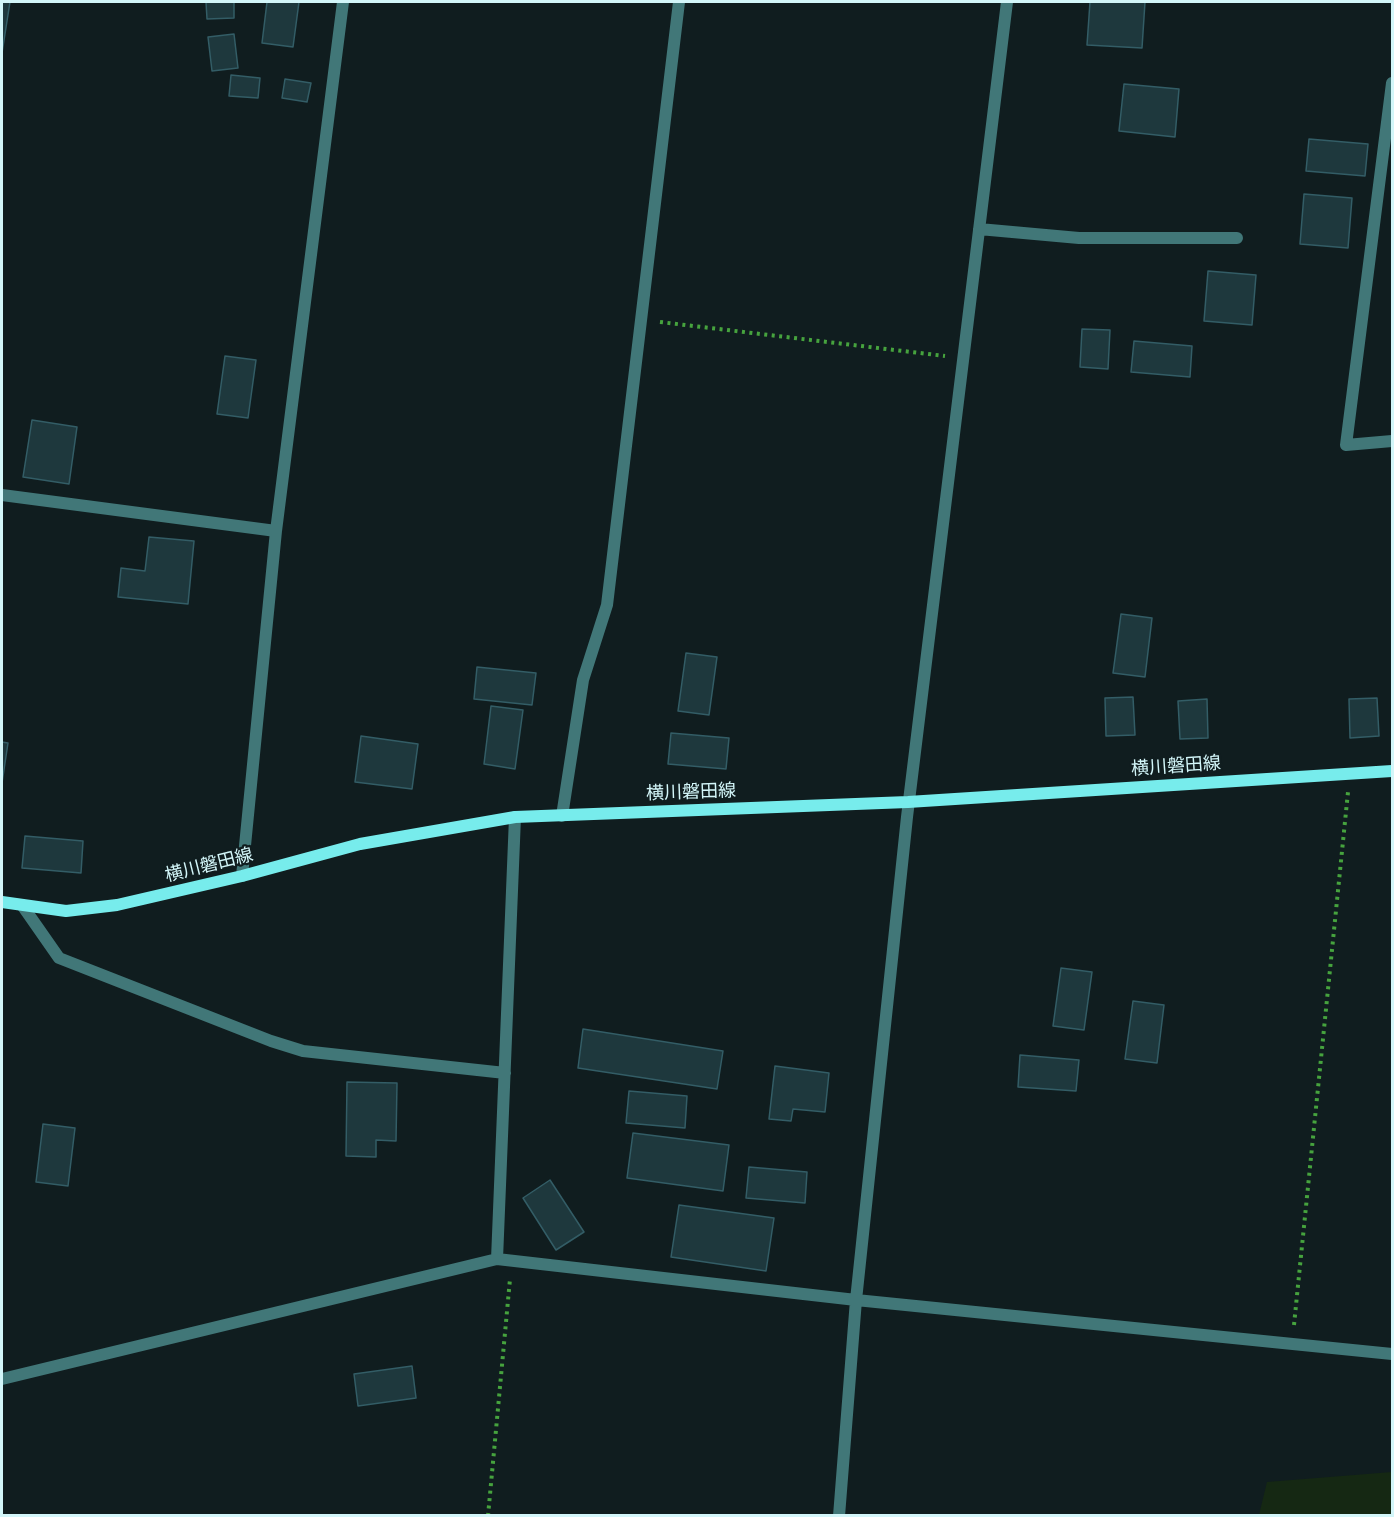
<!DOCTYPE html>
<meta charset="utf-8">
<style>
body{margin:0}
#map{position:relative;width:1394px;height:1517px;overflow:hidden;background:#101d1f;font-family:"Asap Condensed",sans-serif}
canvas{display:block}
.frame{position:absolute;inset:0;border:3px solid #d3f6f9;pointer-events:none}
</style>
<div id="map">
<canvas width="1394" height="1517"></canvas>
<div class="frame"></div>
</div>
<script>
const ctx = document.querySelector('canvas').getContext('2d');
ctx.lineJoin = 'round';
function fillPath(path, color) { ctx.fillStyle = color; ctx.fill(path, 'evenodd'); }
function strokePath(path, color, width, dash) { ctx.strokeStyle = color; ctx.lineWidth = width; ctx.lineCap = dash ? 'butt' : 'round'; ctx.setLineDash(dash || []); ctx.stroke(path); }
function drawText(font, color, halo, rows, align = 'center') {
  ctx.font = font + ' "Asap Condensed","Noto Sans JP",sans-serif'; ctx.lineWidth = 4.5; ctx.setLineDash([]); ctx.textBaseline = 'middle'; ctx.strokeStyle = halo; ctx.fillStyle = color; for (const [text, x, y, turn = 0] of rows) {
    ctx.save(); ctx.translate(x, y); ctx.rotate((+turn || 0) * Math.PI / 180); ctx.textAlign = isNaN(turn) ? turn : align; if (halo) ctx.strokeText(text, 0, 0); ctx.fillText(text, 0, 0); ctx.restore();
  }
}
fillPath(new Path2D(`
 M1392 1472V1515H1259L1267 1482Z`), '#152813');
const building = new Path2D(`
 M2 2H10L2 53Z
 M206 2H234V18L207 19Z
 M267 2H299L293 47 262 43Z
 M1090 2H1145L1142 48 1087 45Z
 M234 34 238 68 212 71 208 37Z
 M231 75 260 78 258 98 229 96Z
 M285 79 311 83 307 102 282 98Z
 M1124 84 1179 89 1175 137 1119 131Z
 M1309 139 1368 144 1365 176 1306 171Z
 M1304 194 1352 198 1348 248 1300 244Z
 M1208 271 1256 275 1252 325 1204 321Z
 M1082 329 1110 330 1108 369 1080 367Z
 M1134 341 1192 346 1190 377 1131 372Z
 M225 356 256 360 248 418 217 414Z
 M32 420 77 427 69 484 23 477Z
 M149 537 194 541 188 604 118 597 121 568 145 571Z
 M1121 614 1152 618 1145 677 1113 673Z
 M686 653 717 657 709 715 678 711Z
 M477 667 536 673 532 705 474 699Z
 M1133 697 1135 735 1106 736 1105 698Z
 M1377 698 1379 736 1350 738 1349 699Z
 M1207 699 1208 738 1180 739 1178 701Z
 M491 706 523 710 515 769 484 764Z
 M671 733 729 738 726 769 668 764Z
 M361 736 418 744 412 789 355 782Z
 M2 742 8 743 2 783Z
 M25 836 83 841 81 873 22 868Z
 M1061 968 1092 972 1084 1030 1053 1026Z
 M1133 1001 1164 1005 1157 1063 1125 1059Z
 M583 1029 723 1051 717 1089 578 1068Z
 M1020 1055 1079 1060 1076 1091 1018 1087Z
 M775 1066 829 1073 825 1112 793 1109 791 1121 769 1119Z
 M347 1082 397 1083 396 1141 376 1140V1157L346 1156Z
 M629 1091 687 1096 685 1128 626 1123Z
 M43 1124 75 1128 68 1186 36 1182Z
 M633 1133 729 1145 723 1191 627 1178Z
 M749 1167 807 1172 805 1203 746 1198Z
 M550 1180 584 1232 556 1250 523 1198Z
 M679 1205 774 1218 766 1271 671 1257Z
 M412 1366 416 1398 358 1406 354 1374Z`);
fillPath(building, '#1e383d');
strokePath(building, '#335d66', 1.5);
strokePath(new Path2D(`
 M660 322 945 356
 M1294 1325 1348 792
 M488 1516 510 1279`), '#46a33e', 4, [3, 4.5]);
strokePath(new Path2D(`
 M1392 83 1346 445 1392 441
 M979 229 1079 238H1237
 M2 495 276 531
 M562 816 583 680 607 605 679 2
 M242 876 276 531 343 2
 M22 905 59 958 271 1041 303 1051 505 1073
 M497 1259 515 817
 M2 1379 497 1259 856 1300 1392 1354
 M839 1516 856 1300 907 817 1007 2`), '#417778', 12);
strokePath(new Path2D(`
 M2 902 66 911 117 905 242 876 360 844 515 817 908 802 1392 771`), '#77ecec', 12);
drawText('18px', '#d3f6f9', '#101d1f', [
 ["横川磐田線",1176,766,-4],
 ["横川磐田線",691,792,-2],
 ["横川磐田線",209,865,-14]
]);
</script>
